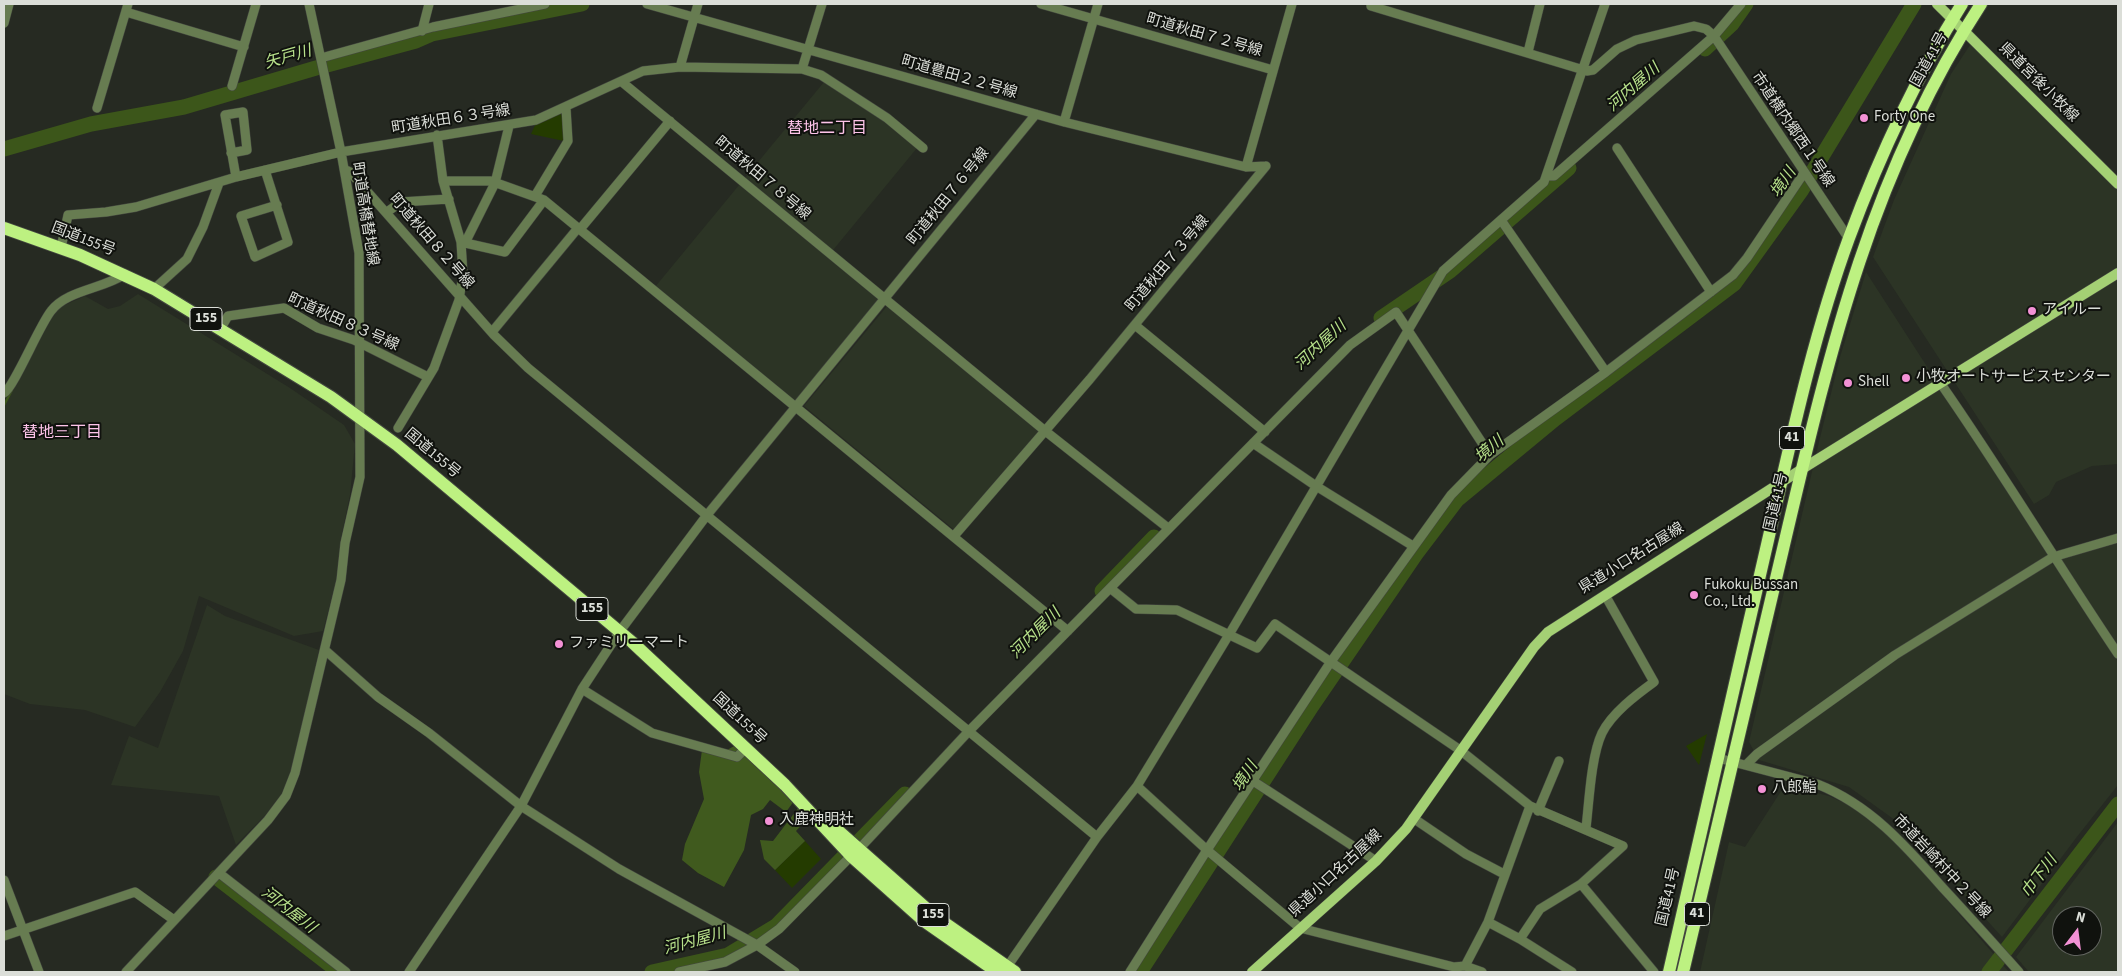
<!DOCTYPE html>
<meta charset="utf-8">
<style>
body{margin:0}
#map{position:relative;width:2122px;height:976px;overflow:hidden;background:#262a22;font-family:"Source Sans 3",sans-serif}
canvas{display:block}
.frame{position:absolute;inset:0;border:5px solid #dbded8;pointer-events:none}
.north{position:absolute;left:2052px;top:906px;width:50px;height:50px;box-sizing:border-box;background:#10120e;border:1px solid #61645f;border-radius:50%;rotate:15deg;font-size:14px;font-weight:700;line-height:20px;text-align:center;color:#dbded8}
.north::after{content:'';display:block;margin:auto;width:18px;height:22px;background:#f391d5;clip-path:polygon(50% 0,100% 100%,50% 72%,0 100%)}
</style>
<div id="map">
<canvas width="2122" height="976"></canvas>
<div class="frame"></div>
<div class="north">N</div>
</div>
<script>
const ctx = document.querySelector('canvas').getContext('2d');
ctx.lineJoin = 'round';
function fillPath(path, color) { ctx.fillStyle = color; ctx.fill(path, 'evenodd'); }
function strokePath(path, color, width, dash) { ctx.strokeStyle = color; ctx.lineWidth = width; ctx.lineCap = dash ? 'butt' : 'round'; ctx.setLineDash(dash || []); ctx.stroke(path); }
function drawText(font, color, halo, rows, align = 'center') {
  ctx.font = font + ' "Source Sans 3","Noto Sans JP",sans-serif'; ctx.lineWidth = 4; ctx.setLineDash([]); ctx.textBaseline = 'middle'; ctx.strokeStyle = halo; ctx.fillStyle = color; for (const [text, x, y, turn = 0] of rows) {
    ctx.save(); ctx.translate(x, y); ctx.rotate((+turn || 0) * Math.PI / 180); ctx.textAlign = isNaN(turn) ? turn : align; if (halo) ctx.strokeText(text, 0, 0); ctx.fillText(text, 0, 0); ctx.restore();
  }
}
fillPath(new Path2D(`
 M1972 42 2118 187V464L2092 466 2056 482 2049 495 2034 504 1873 257 1894 200 1951 74Z
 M824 82 876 115 917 148 829 255 880 298 794 402 655 287Z
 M1866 272 2048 554 2052 564 2055 565 2063 558 2118 543V785L2076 838 2002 937 1899 823 1849 787 1759 760 1749 742 1818 446 1840 357Z
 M138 294 290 388 344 425 355 444 350 495 341 538 336 581 323 631 294 636 199 596 183 651 160 692 135 727 85 710 30 704 4 694V404L47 321 60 307 85 296 108 309 120 306Z
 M888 305 1041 431 957 532 804 406Z
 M207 605 225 616 319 650 290 781 281 799 236 845 219 796 111 785 129 736 158 748Z
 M1785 785 1829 796 1862 811 1896 841 2009 972H1700L1729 842 1745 847Z
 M2118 822V972H2029L2016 957ZM2062 916H2092V946H2062Z`), '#2c3425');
fillPath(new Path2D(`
 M559 113 564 116V141L531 134 536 123Z
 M1707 734 1699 765 1686 746Z
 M805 841 821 859 792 888 775 870Z`), '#243b00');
fillPath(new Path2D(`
 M736 745 794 801 786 812 770 800 763 809 751 815 744 850 724 887 698 873 682 860 685 844 704 799 699 772 702 750 720 754Z
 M799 807 809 817 796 831 805 841 775 870 764 859 760 840 773 841Z`), '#405a1e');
strokePath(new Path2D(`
 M4 405 12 390`), '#3c561a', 2.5);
strokePath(new Path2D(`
 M1705 49 1732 24 1746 4
 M4 149 91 124 184 107 316 68 416 41 432 34 582 4
 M1381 318 1450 271 1569 168
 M1102 591 1154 537
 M216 877 339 972
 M652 972 728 955 776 926 905 794
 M1140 972 1312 706 1416 554 1457 500 1555 419 1734 284 1801 191 1914 4
 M1989 972 2118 804`), '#3c561a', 15);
const minor = new Path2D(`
 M647 4 1064 122 1246 167 1266 166
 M1041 4 1273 70
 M1371 4V6L1587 71 1593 70 1617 49 1636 40 1694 26 1706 29 1714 36 1849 239
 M126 12 244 47
 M4 23 9 4
 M422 31 429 4
 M1528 52 1540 4
 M321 58 433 27 545 4
 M680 67 698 4
 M802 69 821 75 887 118 923 148
 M622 82 1044 430 1168 528
 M232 86 256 4
 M97 108 128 4
 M1064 122 1098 4
 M1617 148 1711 292
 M231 153 247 150 243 112 225 115 236 177
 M1246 167 1292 4
 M344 169 350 172 494 335 528 368 1097 837
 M265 170 288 242 255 257 241 216 277 205
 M1547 176H1554L1714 36 1741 4
 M443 181H491L544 200 1068 631
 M535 196 568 141 566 108
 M387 212 401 202 449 199
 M1501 220 1606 372
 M581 228 670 121
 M461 242 505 252 544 200
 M465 243 495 183 509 126
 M61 248 68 215 106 212 136 207 236 177 341 152 536 120 643 71 680 67 802 69 822 4
 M154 289 187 259 203 227 219 183
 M1135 325 1265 432
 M221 328 228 316 284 308 318 328 354 340 428 377
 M492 332 578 228
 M1941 384C2003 473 2058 565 2118 654
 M4 393C14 387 39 326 51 311 67 290 103 289 125 274
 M398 428 434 368 459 300 463 274 461 242 443 181 437 135
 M1253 443 1316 486 1413 546
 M954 536 1090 379 1266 166
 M1110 588 1136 609 1177 610 1257 648 1275 624 1460 750 1530 806 1623 846 1581 884 1540 909 1520 939
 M325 650 378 697 429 733 521 806 619 869 757 945 795 972
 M582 689 652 733 737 757 746 748
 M1718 758 1817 784C1870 805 1905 845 1942 887 1968 915 1994 944 2019 972
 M1746 765 1757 754 1895 655 2053 557 2118 538
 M1253 781 1376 861
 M1137 786 1207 850 1300 928 1454 967 1465 966 1482 972
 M1538 811 1559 761
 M1413 818 1466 854 1504 874
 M1586 828C1589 803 1591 756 1602 733 1612 713 1636 695 1654 682L1605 595
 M859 849 969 731 1350 345 1396 312 1490 455
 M219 873 346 972
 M4 880 39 972
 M1581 884 1654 972
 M1488 922 1520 939 1572 972
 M4 936 135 892 174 920
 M1465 966 1488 922 1530 806
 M1007 967 1097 837 1137 786 1230 633 1443 271 1544 182 1605 4
 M126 972 268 820 286 796 295 773 341 580 345 543 360 477 359 253 341 152 309 4
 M409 972 521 806 582 689 620 631 707 515 1036 114
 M679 972 725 962 757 945 779 929 851 856
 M1130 972 1207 850 1330 663 1451 495 1490 455 1606 372 1733 275 1747 258 1804 173`);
const major = new Path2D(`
 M1937 4 2118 184
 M1252 972 1376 861 1406 829 1534 647 1548 632 1802 469 2118 273`);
const highway = new Path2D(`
 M4 228 80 255 154 289 331 397 397 445 632 642 785 785 851 856 924 921 997 972
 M834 827 936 917 1015 972
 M1669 972C1702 832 1733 690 1766 549 1790 445 1812 339 1849 238 1879 157 1916 77 1962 4
 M1683 972C1717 831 1750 690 1783 549 1829 354 1870 174 1981 4`);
strokePath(minor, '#43473f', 10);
strokePath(major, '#43473f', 11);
strokePath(highway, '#43473f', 14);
strokePath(minor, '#677c51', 9);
strokePath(major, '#a4d074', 10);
strokePath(highway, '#bdf181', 12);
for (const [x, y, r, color] of [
 [1864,118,5,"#f391d5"],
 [2032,311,5,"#f391d5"],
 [1906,378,5,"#f391d5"],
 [1848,383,5,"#f391d5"],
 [1694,595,5,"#f391d5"],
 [559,644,5,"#f391d5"],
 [1762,789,5,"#f391d5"],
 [769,821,5,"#f391d5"]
]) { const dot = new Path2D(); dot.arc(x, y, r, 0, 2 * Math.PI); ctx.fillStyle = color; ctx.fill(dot); strokePath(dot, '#10120e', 2); }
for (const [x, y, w] of [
 [206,319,32],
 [1792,438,25],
 [592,609,32],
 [1697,914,25],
 [933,915,32]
]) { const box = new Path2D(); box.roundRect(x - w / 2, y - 11.5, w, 23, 4); ctx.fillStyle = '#10120e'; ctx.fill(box); strokePath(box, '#dbded8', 1); }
drawText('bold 14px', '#dbded8', null, [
 ["155",206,319],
 ["41",1792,438],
 ["155",592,609],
 ["41",1697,914],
 ["155",933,915]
]);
drawText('15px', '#dbded8', '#10120e', [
 ["町道秋田７２号線",1204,36,16],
 ["国道41号",1930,60,-61],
 ["町道豊田２２号線",959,78,16],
 ["県道宮後小牧線",2038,83,45],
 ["町道秋田６３号線",451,120,-9],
 ["市道横内郷西１号線",1792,130,56],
 ["町道秋田７８号線",762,179,40],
 ["町道秋田７６号線",949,197,-51],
 ["町道高橋替地線",364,214,81],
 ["国道155号",83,240,21],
 ["町道秋田８２号線",431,242,49],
 ["町道秋田７３号線",1168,264,-50],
 ["町道秋田８３号線",343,323,24],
 ["国道155号",432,454,40],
 ["国道41号",1777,502,-77],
 ["県道小口名古屋線",1632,559,-32],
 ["国道155号",739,719,43],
 ["市道岩崎村中２号線",1941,867,47],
 ["県道小口名古屋線",1336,874,-43],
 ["国道41号",1669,897,-77]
]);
drawText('15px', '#dbded8', '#10120e', [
 ["Forty One",1874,118],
 ["アイルー",2042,311],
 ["小牧オートサービスセンター",1916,378],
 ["Shell",1858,383],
 ["Fukoku Bussan",1704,586],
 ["Co., Ltd.",1704,603],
 ["ファミリーマート",569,644],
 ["八郎鮨",1772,789],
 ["入鹿神明社",779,821]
], 'left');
drawText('italic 16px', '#b8e28b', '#10120e', [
 ["矢戸川",288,58,-16],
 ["河内屋川",1634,88,-41],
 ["境川",1784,183,-56],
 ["河内屋川",1321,346,-43],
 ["境川",1490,450,-40],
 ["河内屋川",1036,634,-45],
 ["境川",1246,777,-57],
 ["巾下川",2040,877,-53],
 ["河内屋川",288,911,38],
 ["河内屋川",695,942,-15]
]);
drawText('16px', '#fcc3e8', '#10120e', [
 ["替地二丁目",827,129],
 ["替地三丁目",62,433]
]);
</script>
